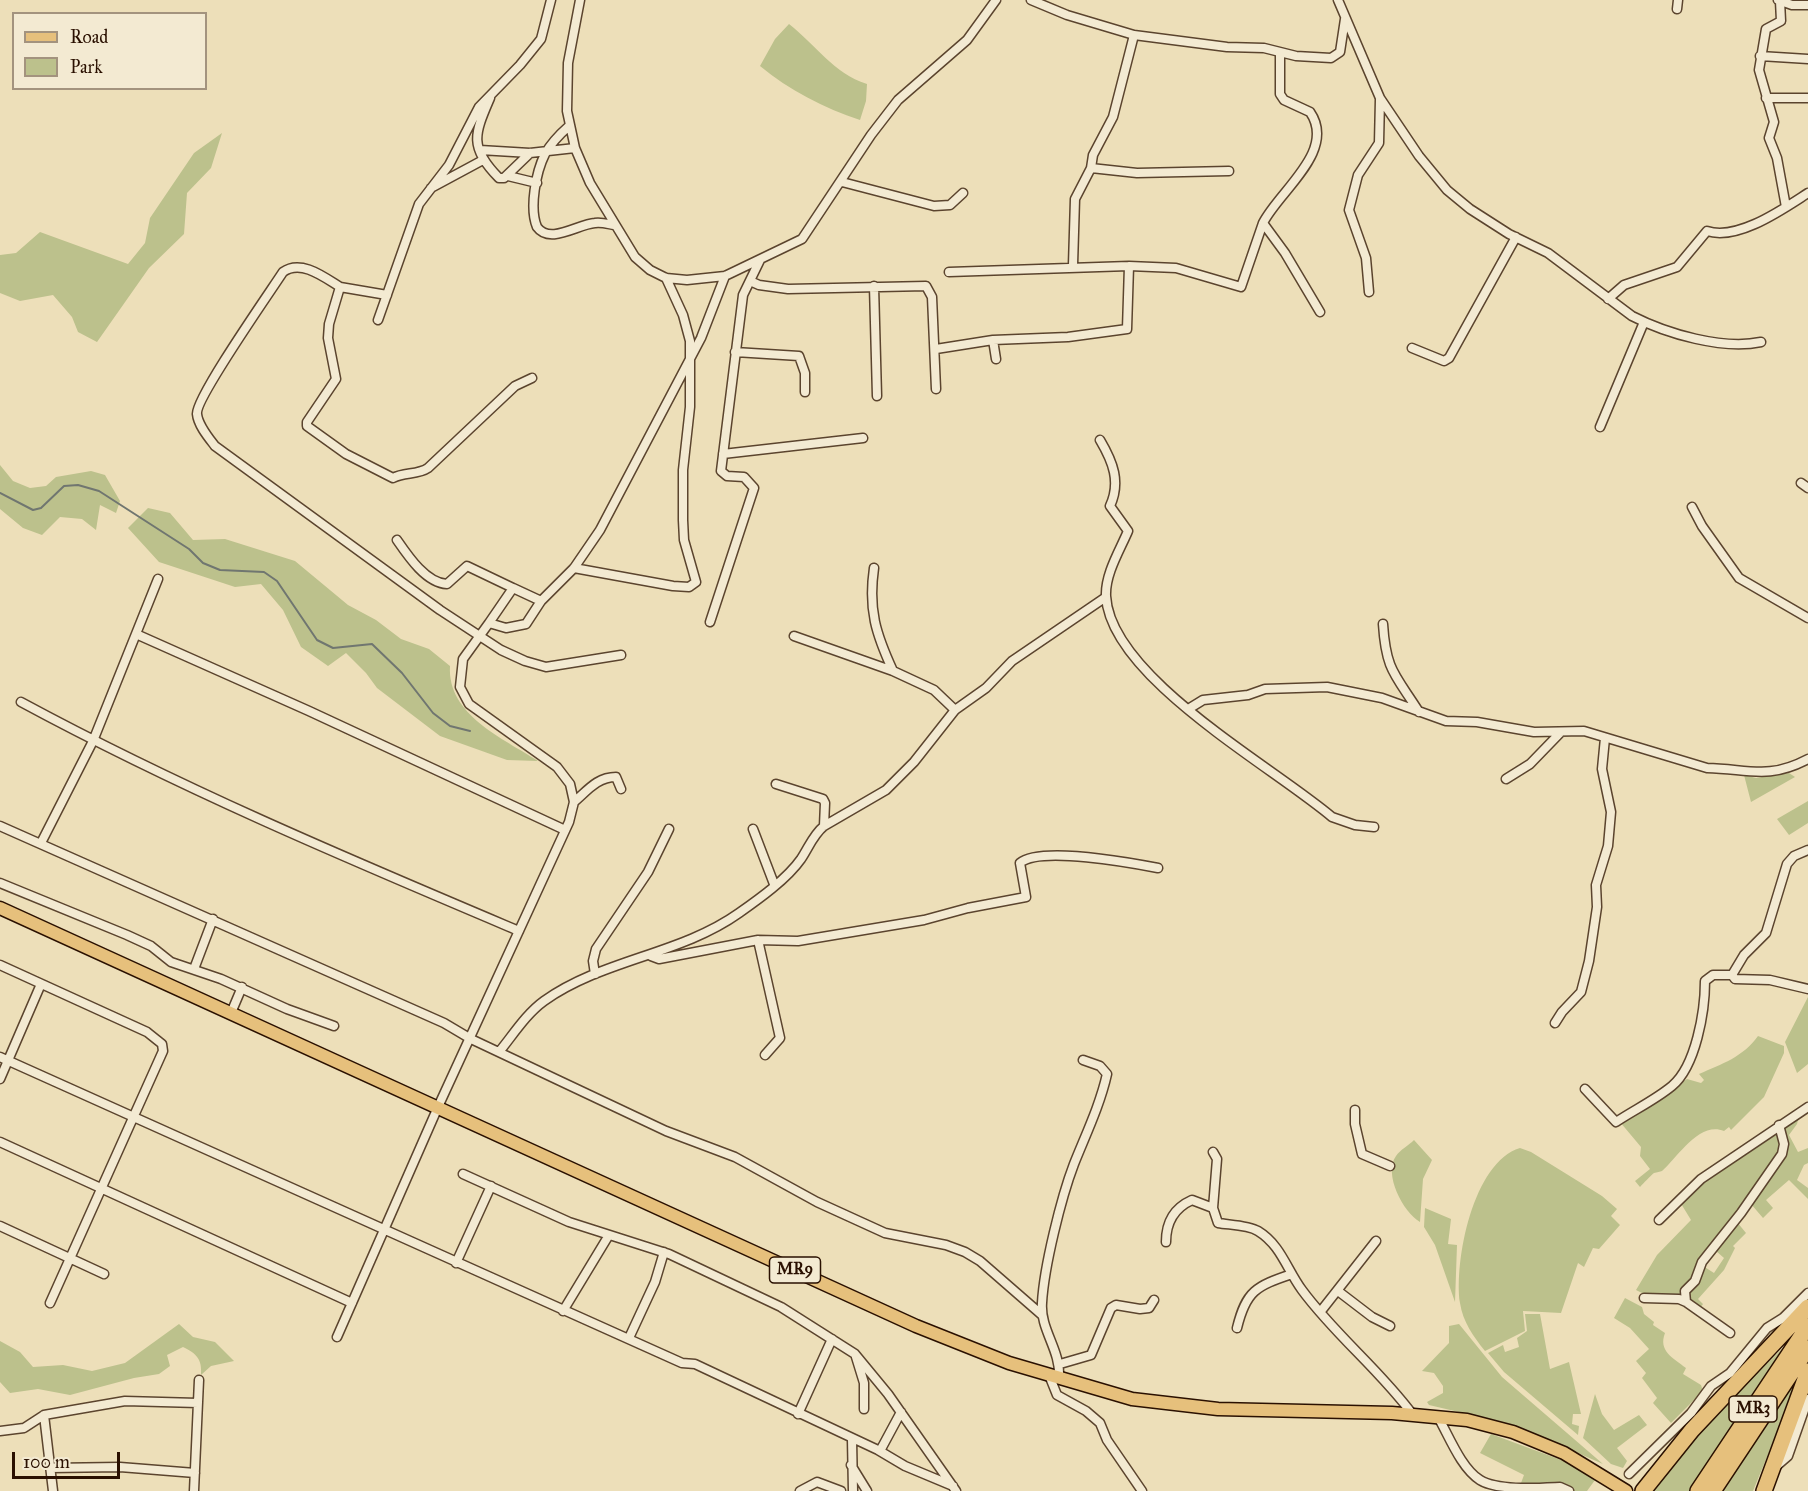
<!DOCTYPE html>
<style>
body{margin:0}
#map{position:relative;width:1808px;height:1491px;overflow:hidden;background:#eddfb9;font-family:"IM FELL Great Primer",serif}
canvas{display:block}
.legend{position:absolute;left:12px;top:12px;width:195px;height:78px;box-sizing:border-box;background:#f3ead2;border:2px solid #a3937e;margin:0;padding:8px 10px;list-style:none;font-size:18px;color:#2a1000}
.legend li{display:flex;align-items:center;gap:12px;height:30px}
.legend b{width:30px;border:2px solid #a3937e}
.scale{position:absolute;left:12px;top:1452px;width:108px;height:27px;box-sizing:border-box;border:3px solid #2a1000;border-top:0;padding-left:8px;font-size:18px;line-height:21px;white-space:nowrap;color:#2a1000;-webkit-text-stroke:4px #f3ead2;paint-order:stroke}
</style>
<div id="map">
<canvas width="1808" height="1491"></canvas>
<ul class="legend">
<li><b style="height:8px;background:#e6c07c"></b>Road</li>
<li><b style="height:16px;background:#bcc18c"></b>Park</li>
</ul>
<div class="scale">100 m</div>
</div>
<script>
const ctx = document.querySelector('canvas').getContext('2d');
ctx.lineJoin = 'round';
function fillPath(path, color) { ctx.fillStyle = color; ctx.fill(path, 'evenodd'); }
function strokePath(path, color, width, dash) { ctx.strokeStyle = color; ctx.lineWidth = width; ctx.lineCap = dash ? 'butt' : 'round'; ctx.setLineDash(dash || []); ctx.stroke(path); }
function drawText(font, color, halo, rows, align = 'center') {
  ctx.font = font + ' "IM FELL Great Primer",serif'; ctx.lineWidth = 5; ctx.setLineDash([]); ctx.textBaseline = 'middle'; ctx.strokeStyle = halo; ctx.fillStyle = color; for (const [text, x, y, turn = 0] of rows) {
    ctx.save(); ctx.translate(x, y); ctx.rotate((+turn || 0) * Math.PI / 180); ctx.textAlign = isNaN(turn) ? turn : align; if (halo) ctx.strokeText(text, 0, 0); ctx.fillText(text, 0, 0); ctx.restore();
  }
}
fillPath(new Path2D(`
 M789 24C816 45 833 73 867 84L866 101 860 120C824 108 789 90 760 66L775 39Z
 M222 133 211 168 187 193 184 234 149 268 97 342 78 332 72 317 53 295 20 301 0 293V255L16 253 40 232 128 264 145 243 150 218 194 153Z
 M0 465 13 481 30 488 46 486 56 477 91 471 105 475 120 501 116 513 100 505 96 530 82 519 60 517 42 535 23 528 0 509Z
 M148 508 170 513 193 540 225 539 295 561 348 605 376 620 401 639 429 649 450 666C447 715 503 738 538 761L507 760 440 736 377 688 366 673 346 653 328 666 301 647 283 610 261 584 235 587 159 562 128 528Z
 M1789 773 1795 777 1751 802 1744 775 1756 778Z
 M1808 801V823L1789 835 1777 819Z
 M1808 997V1064L1797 1073 1785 1042Z
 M1758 1036 1784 1046V1053L1764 1097 1731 1130 1729 1127 1724 1131C1699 1121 1678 1157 1662 1171 1660 1172 1657 1172 1654 1173 1650 1176 1644 1183 1640 1187L1635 1181 1650 1169 1640 1156 1641 1147 1620 1122 1687 1079 1701 1083 1704 1080 1699 1074C1722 1064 1743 1057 1758 1036Z
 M1799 1117 1797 1124 1789 1135 1798 1152 1808 1148V1163L1804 1165 1797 1180 1808 1188V1199L1789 1180 1766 1200 1773 1208 1763 1218 1751 1204 1782 1158V1126Z
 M1778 1130 1782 1149 1730 1222 1684 1300 1648 1296 1636 1290 1657 1255 1691 1220 1680 1202 1705 1177Z
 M1414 1140 1432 1160 1423 1179 1420 1222C1403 1212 1383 1174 1396 1156 1400 1150 1409 1145 1414 1140Z
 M1520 1148 1531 1152 1602 1196 1617 1209 1611 1216 1620 1225 1599 1249 1593 1248 1584 1267 1578 1263 1561 1313 1523 1311 1525 1331 1485 1351C1473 1336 1463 1322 1460 1303 1454 1261 1473 1162 1520 1148Z
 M1425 1208 1451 1219 1448 1244 1457 1245 1455 1302 1435 1245 1424 1227Z
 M1737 1222 1746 1233 1733 1246 1735 1248 1724 1270 1698 1299 1703 1304 1701 1307 1688 1302 1687 1290 1703 1266 1714 1273 1724 1258 1716 1251Z
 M1625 1298 1642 1307 1644 1314 1654 1322 1653 1325 1665 1333C1658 1351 1673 1358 1686 1368L1683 1374 1701 1385 1703 1391 1671 1423 1653 1403 1657 1398 1642 1378 1646 1373 1636 1361 1649 1349 1630 1328 1614 1318Z
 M1525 1314H1540L1550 1369 1569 1362 1581 1414H1573L1572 1424 1579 1426 1578 1435 1504 1372 1488 1353 1503 1345 1505 1352 1519 1347 1517 1338 1527 1331Z
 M179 1324 193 1337 215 1342 234 1361 211 1366 201 1375C202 1359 197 1354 183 1347L167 1355 170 1366 159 1374 134 1378 70 1395 38 1389 10 1393 0 1382V1341L20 1352 33 1367 63 1365 92 1371 125 1363Z
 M1459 1324 1502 1377 1603 1464 1514 1425 1429 1405 1427 1402 1443 1393V1386L1434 1373 1422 1371 1449 1343V1326Z
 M1802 1329 1694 1491H1652C1689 1432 1753 1379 1802 1329Z
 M1803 1369 1753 1491H1722Z
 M1595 1394 1602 1414 1614 1430 1639 1415 1647 1425 1617 1448 1627 1461 1623 1468 1611 1464 1583 1438Z
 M1491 1434 1564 1461 1595 1480 1587 1491H1571L1555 1483H1521L1524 1475 1480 1453Z`), '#bcc18c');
strokePath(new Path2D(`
 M0 493 33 510 41 508 64 486 78 485 99 491 189 549 203 563 220 570 264 572 277 581 317 640 333 648 372 644 402 673 433 713 450 726 470 731`), '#707670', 2);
const minor = new Path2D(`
 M580 0 568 63 567 111 575 148 590 183 635 257 650 270 666 278 687 280 725 276 802 239 871 135 898 100 967 40 996 0
 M1031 0 1067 15 1134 35 1227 47 1264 48 1296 56 1331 58 1340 52 1345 19
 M1338 0 1380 98 1419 156 1447 190 1470 209 1509 234 1548 253 1632 316C1667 334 1723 350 1761 342
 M1778 0 1792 5H1808
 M1780 1 1781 21 1766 29 1759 70 1774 122 1769 138 1777 158 1786 207
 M1677 9 1678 0
 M1280 52V94L1284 100 1310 112C1337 151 1279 191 1263 223L1285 253 1320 312
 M1760 56 1808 59
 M490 98C475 133 468 147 499 178H504L530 153
 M1766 98H1808
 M569 126C560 134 551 143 545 154 536 172 529 208 537 227 550 245 578 224 595 223 601 222 608 224 614 225
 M480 150 530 153 575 148
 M1091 168 1137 173 1229 171
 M508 176 537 183
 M842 182 934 206 950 205 963 193
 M431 188 483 160
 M1073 265 1075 199 1091 168 1093 155 1113 117 1134 35
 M1129 266 1176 268 1241 287 1263 223
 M949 272 1129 266 1127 329 1068 337 993 340
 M750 281 759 285 788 289 926 286 932 297 936 389
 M874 286 877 396
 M340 287 387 295
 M1369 292 1366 258 1349 210 1358 175 1379 143 1380 99
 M1608 299 1624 285 1677 267 1707 231C1738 241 1783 209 1808 193
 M378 320 419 204 449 165 479 107 520 65 541 39 551 0
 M1412 348 1444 361 1449 358 1516 237
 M936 349 993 340 996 359
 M735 352 799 356 805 373V392
 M532 378 515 386 428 468C418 475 404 472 393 478L346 454 307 426V422L336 379 328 338 329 324 340 287C324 277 301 259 283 272 270 292 195 399 197 414 198 425 208 437 215 446L440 610 501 650 525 661 546 667 621 655
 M1600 427 1644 322
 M1100 440C1113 462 1121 482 1110 506L1128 531C1120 550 1105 574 1106 596 1110 677 1272 766 1332 817L1355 825 1374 827
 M723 454 863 438
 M1801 483 1808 488
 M1692 507 1702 526 1739 578 1808 618
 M397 540C408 556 426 583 447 584L467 566 513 588
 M574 568 673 586 689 587 696 582 684 540 683 520V470L690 407V341L683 315 666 278
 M874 568C868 610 876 634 893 671L934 690 955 710
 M710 622 754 488 744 477 727 476 721 471 743 295 760 260
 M489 623 513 588 541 601
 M1383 624C1386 671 1395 674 1419 712
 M136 634 309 711 565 830
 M794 636 893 671
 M21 702C182 789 351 860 519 931
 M1190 708 1203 700 1248 695 1265 689 1327 687 1382 698 1446 721 1477 722 1534 732 1584 731 1707 768C1749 769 1768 780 1808 759
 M1506 779 1530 764 1561 732
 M776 784 823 799 825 803 824 826
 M574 802C587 791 597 777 616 777L621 789
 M0 826 444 1023 471 1039 666 1131 735 1157 817 1202 885 1233 946 1245 965 1252 980 1261 1042 1315
 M753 829 774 884
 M41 843 93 741 158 579
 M1808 850 1794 856 1787 864 1766 933 1744 955 1732 975 1735 979 1770 980 1808 989
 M0 883 127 935 151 946 171 962 221 979 287 1009 334 1026
 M758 940 780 1038 765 1055
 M651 956 659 959 758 940 798 941 924 920 968 908 1026 897 1020 863C1040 846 1132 863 1158 868
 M0 965 147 1032 162 1044 163 1051 50 1303
 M194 969 213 919
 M595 974 593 961 596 949 648 872 669 829
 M231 1013 242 987
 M1555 1023 1562 1012 1581 992 1589 961 1597 907 1596 885 1608 846 1611 812 1602 769 1605 738
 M499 1052C513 1035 526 1014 544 1001 603 959 680 955 739 913 759 899 787 879 801 859 809 847 813 835 824 826L886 790 914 762 955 710 986 688 1012 661 1106 597
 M0 1057 682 1363 695 1364 878 1450 905 1466 953 1486
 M0 1079 41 984
 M1585 1089 1616 1122C1634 1110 1655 1100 1672 1086 1696 1066 1705 1011 1705 981L1713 975H1732
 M1355 1110V1124L1362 1154 1390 1166
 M0 1142 352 1303
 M1213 1152 1217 1159 1213 1208 1218 1223C1230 1225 1248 1225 1258 1231 1281 1245 1287 1270 1302 1290 1335 1335 1380 1370 1413 1415
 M463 1174 569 1222 669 1254 781 1307 855 1354 888 1394 956 1491
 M1659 1220 1701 1179 1808 1107
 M0 1226 104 1274
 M1166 1242C1166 1223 1174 1208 1192 1200L1213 1208
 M456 1263 491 1186
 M1338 1291 1372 1317 1390 1326
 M1644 1298 1679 1299 1686 1302 1730 1333
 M1686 1302 1685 1291 1695 1281 1702 1262 1741 1213 1782 1154 1784 1144 1779 1125
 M563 1311 609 1235
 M1321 1311 1376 1241
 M1237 1328C1246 1291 1256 1286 1292 1274
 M337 1337 438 1107 569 822 574 802 570 784 557 767 469 704 460 687 463 659 489 623 506 628 526 624 541 601 574 568 600 530 701 338 725 276
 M629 1338 655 1282 664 1252
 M856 1357 864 1383V1409
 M1060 1364 1091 1355 1111 1308 1116 1305 1140 1309 1149 1308 1154 1300
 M1049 1375 1057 1395 1086 1411 1100 1423 1107 1440 1142 1491
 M1059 1378C1061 1350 1040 1330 1042 1303 1044 1267 1061 1198 1074 1164 1086 1134 1100 1105 1107 1074L1100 1066 1083 1060
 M798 1414 832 1339
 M44 1415 53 1491
 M1438 1417C1449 1436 1461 1468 1480 1480 1498 1491 1539 1488 1560 1487L1569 1491
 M0 1431 24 1428 44 1415 125 1401 198 1403
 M852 1439 853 1491
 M880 1451 901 1412
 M851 1465 867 1491
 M50 1468 120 1467 195 1473
 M1773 1469 1788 1456 1808 1399
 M1629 1474 1691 1413 1711 1386 1730 1373 1767 1328 1783 1318 1808 1293
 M194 1491 199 1380
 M800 1491 817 1482 841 1491`);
const primary = new Path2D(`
 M0 908 916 1326 1009 1363 1132 1399 1218 1409 1392 1413 1467 1420 1513 1432 1564 1453 1626 1491`);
const motorway = new Path2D(`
 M1643 1491 1692 1430 1808 1307
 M1698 1491 1808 1326
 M1713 1491 1808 1348
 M1764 1491 1808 1371`);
strokePath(minor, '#5b442e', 11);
strokePath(primary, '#2a1000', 15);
strokePath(motorway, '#2a1000', 18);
strokePath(minor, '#f3ead2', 8);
strokePath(primary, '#e6c07c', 12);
strokePath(motorway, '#e6c07c', 15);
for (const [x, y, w] of [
 [795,1270,51],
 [1753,1409,48]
]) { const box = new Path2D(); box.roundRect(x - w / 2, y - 13, w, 26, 4.5); ctx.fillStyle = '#f3ead2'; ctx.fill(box); strokePath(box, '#2a1000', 1.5); }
drawText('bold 16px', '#2a1000', null, [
 ["MR9",795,1270],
 ["MR3",1753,1409]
]);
</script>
